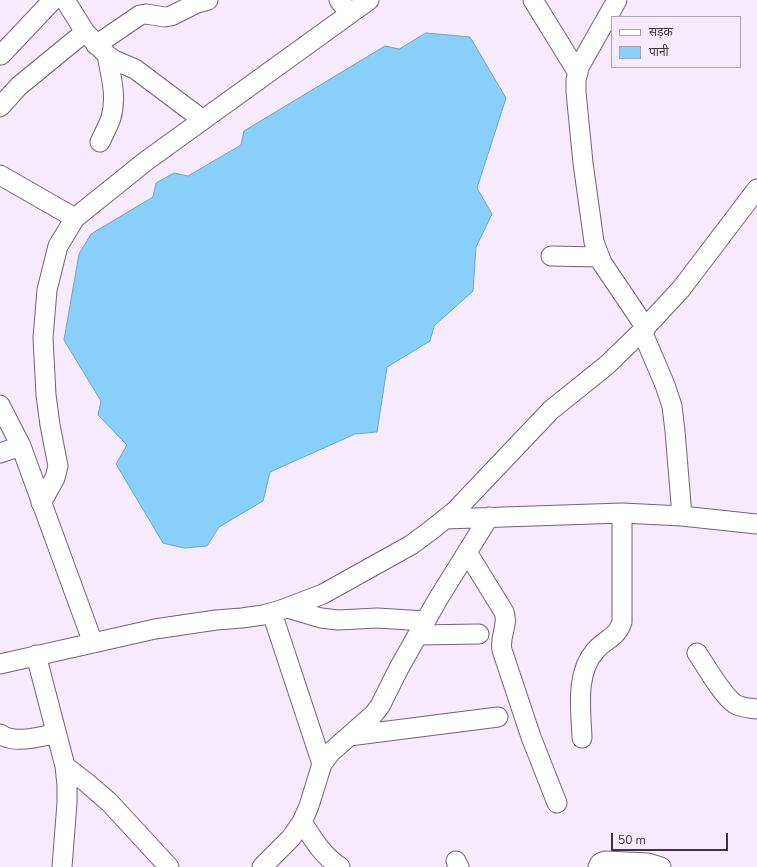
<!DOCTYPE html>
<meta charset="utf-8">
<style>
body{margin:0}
#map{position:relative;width:757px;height:867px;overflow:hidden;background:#f5ebfc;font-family:"Nunito Sans","Noto Sans Devanagari",sans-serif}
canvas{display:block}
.legend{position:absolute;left:611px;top:16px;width:130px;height:52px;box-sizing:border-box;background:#f5ebfc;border:1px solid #aba2b1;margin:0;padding:5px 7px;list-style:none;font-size:12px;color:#3c3540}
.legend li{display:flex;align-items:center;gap:8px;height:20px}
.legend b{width:20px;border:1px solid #aba2b1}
.scale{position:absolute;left:611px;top:833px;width:117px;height:18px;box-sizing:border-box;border:2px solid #3c3540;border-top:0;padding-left:5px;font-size:12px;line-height:14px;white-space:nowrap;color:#3c3540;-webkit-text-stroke:3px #f5ebfc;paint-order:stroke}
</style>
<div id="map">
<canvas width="757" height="867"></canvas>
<ul class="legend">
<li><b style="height:5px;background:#fff"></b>सड़क</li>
<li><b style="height:11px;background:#88d0fa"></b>पानी</li>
</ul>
<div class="scale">50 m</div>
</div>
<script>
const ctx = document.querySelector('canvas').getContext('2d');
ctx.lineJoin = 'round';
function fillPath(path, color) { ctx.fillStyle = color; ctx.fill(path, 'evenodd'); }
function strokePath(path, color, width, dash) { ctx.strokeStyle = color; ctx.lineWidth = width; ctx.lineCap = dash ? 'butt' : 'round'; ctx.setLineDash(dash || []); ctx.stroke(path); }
const water = new Path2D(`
 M426 33 470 37 506 98 477 188 492 214 476 247 473 291 434 326 430 341 387 367 377 432 355 434 270 472 263 501 219 527 207 546 184 548 163 543 116 464 127 445 98 415 101 401 64 340 79 254 91 234 153 197 156 183 174 173 188 176 241 145 244 131 385 46 399 49Z`);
fillPath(water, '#88d0fa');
strokePath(water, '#71a2c2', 1);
const minor = new Path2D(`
 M65 0 85 32 107 55 114 60 135 69 203 120
 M339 0 350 14
 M533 0 578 73
 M617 0 579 67 576 80V92L583 163 594 242 602 263 646 328
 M96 45 140 15 146 14 165 17 171 16 197 3 208 0
 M1 55 53 0
 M0 107 19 86 85 32
 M100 142C104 134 108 126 111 118 117 97 111 76 107 55
 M0 175 75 218
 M551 256 599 257
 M642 331 665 385 672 406 675 431 682 516
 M0 405 21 446 93 643
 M0 453 21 446
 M41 503 55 478 58 466 50 425 46 395 43 338 47 290 58 246 75 218 146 161 369 0
 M445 519 622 513 682 516 757 524
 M467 552 504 612C509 625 499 636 502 650L531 737 557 803
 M287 608 321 618 338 620 377 618 425 621
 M272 613 322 764
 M418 635 479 634
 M697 653C706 666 722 695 735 704 742 708 750 708 757 709
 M36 655 65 766 67 785V803L62 867
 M0 664 155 629 216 620 242 618 263 615 281 610 323 594 411 545 430 531 455 511 551 410 607 365 642 331 681 289 757 189
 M0 734C15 745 39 736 56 734
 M349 736 498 717
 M582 738C581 710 575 674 595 651 605 639 617 638 622 622V513
 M65 766 87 783 109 802 169 867
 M302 822C313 839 323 856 340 867
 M456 861 459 867
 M262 867 291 838 302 822 309 806 322 764 331 752 373 715 380 706 399 668 438 599 489 517
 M598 867 600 863 605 861 648 863 661 867`);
strokePath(minor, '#71637b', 21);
strokePath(minor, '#fff', 19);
</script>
